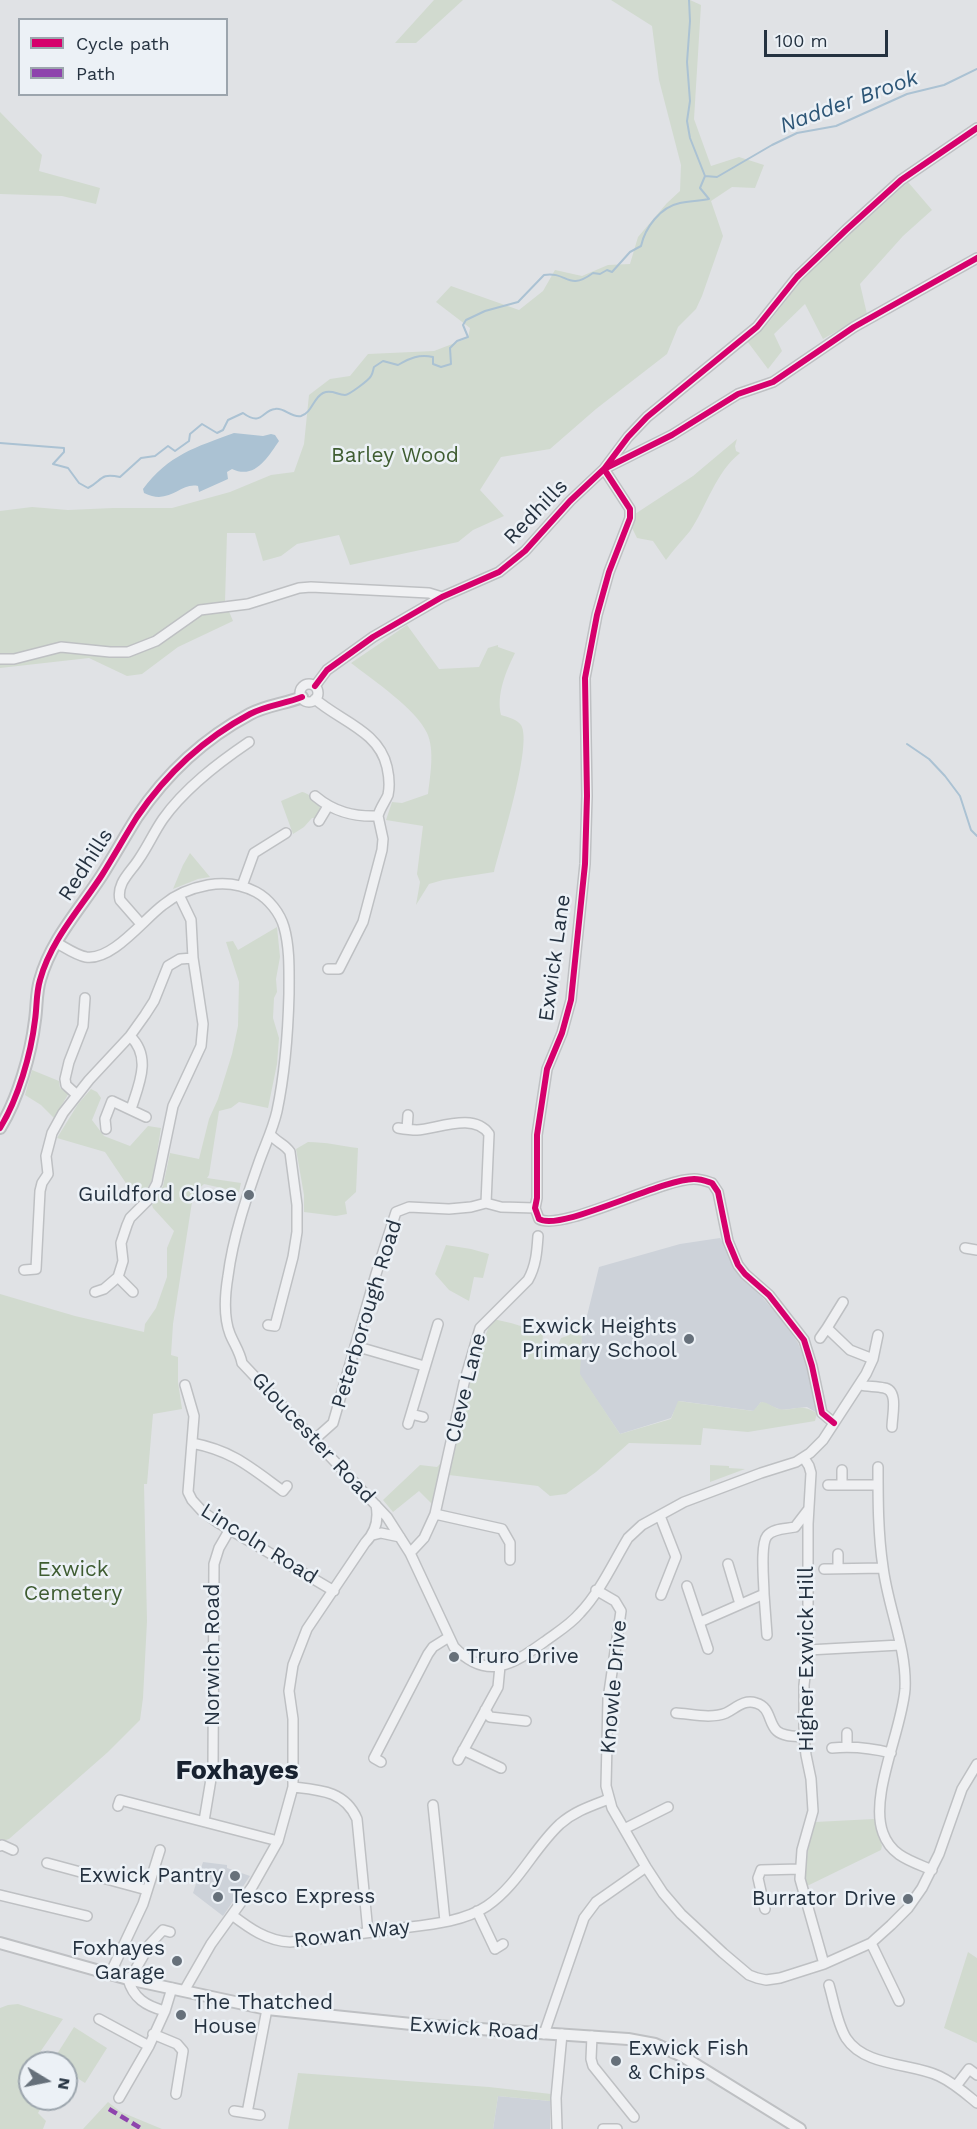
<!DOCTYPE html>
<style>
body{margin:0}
#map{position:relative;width:977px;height:2129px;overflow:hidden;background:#e0e2e5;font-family:"Work Sans",sans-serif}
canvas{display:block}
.legend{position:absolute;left:18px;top:18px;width:210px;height:78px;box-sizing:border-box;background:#ecf1f6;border:2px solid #9ca5ad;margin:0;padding:8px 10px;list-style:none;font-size:18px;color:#253240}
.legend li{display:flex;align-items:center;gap:12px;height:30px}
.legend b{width:30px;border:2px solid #9ca5ad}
.north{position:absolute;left:18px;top:2051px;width:60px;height:60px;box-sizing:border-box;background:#ecf1f6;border:2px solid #9ca5ad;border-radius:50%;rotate:100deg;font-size:16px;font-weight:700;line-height:24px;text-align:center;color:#253240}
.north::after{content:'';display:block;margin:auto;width:21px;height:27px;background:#66707a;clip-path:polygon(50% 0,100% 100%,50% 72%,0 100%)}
.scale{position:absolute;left:764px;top:30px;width:124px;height:27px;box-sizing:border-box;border:3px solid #253240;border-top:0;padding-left:8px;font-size:18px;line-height:21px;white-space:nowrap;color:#253240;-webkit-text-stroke:4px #ecf1f6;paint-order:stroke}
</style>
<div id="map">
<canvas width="977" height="2129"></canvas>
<ul class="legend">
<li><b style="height:8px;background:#d6006c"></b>Cycle path</li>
<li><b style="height:8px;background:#8e44ad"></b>Path</li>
</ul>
<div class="north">N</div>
<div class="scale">100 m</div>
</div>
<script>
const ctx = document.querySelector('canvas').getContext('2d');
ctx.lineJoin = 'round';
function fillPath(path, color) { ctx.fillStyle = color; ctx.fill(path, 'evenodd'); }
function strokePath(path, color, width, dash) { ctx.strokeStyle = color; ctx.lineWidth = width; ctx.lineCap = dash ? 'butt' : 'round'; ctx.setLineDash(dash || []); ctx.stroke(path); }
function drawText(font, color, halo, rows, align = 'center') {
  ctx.font = font + ' "Work Sans",sans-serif'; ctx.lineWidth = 5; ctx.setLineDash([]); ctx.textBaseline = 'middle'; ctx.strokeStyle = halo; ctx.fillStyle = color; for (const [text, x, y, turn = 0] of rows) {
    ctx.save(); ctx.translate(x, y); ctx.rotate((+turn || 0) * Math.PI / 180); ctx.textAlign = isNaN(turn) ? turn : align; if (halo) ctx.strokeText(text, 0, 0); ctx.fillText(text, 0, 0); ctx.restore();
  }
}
fillPath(new Path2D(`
 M720 1238 748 1281 781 1319 798 1343 807 1365 817 1413 807 1407 781 1410 761 1402 754 1411 679 1401 671 1418 620 1434 579 1374 582 1336 599 1267 680 1244Z
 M203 1862 227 1865V1868L250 1876 223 1916 193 1893Z
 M498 2096 550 2101V2129H493Z`), '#cdd2d9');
fillPath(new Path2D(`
 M434 0H463L416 43H395Z
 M611 0H690L701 5 694 119 711 166 739 157 764 165 755 188 732 187 711 201 723 236 702 296 696 309 678 327 667 354 596 409 550 449 501 457 480 490 504 516 473 530 458 542 350 565 339 535 297 544 281 556 263 561 255 533H227L225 602 233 621 178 647 142 674 127 676 89 658 0 668V511L32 507 68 510 113 508H172L230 492 271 475 294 472 304 444 309 395 330 379 350 376 368 354 434 351 468 338 470 328 436 302 451 286 519 310 543 291 555 270 582 276 608 265 630 264 638 237 667 203 680 191 681 165 659 80 652 26Z
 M0 112 42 155 39 171 100 188 96 204 62 196 0 194Z
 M908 182 932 210 903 236 860 284 867 314 823 339 805 304 774 334 782 351 768 369 747 341 769 322 809 271Z
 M737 439 735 446 736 451 740 453C715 473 707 506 690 531 682 541 673 550 666 560L653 541 637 538 632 528 635 514 693 476Z
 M407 625 439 669 479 667 488 648 498 645V647L515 653C506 671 496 695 501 715 507 717 517 719 521 725 533 744 500 847 494 872L443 880 429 884 416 905 420 882 417 874 423 826 386 820 392 802 402 803 428 794C430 776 435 750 427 733 416 709 373 680 351 663Z
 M302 792C309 793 320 803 321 810L317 818H312L304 827 293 834 281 801Z
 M190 853 210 877 198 879 173 889 183 865Z
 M277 927 280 957 276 979 277 992 274 998 273 1018 279 1038 277 1064 268 1108 239 1102 231 1108 219 1111 209 1175 207 1178 241 1183 239 1192 204 1184 197 1190 192 1202 173 1324 171 1355 178 1357V1382L182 1409 153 1414 147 1484H144L147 1621 143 1698 140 1720 108 1752 9 1839 0 1842V1294L75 1316 144 1332 145 1324 156 1308 167 1277V1248L174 1231 153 1208 152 1205 163 1186 170 1153 199 1159 209 1119 218 1099 232 1054 238 1026 239 982 226 942 233 941 238 950Z
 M32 1070 59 1081 60 1088 69 1093 54 1118 41 1105 25 1095Z
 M91 1089 97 1092 101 1098 92 1120 104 1136 130 1146 148 1126 161 1128 153 1178 142 1199 140 1198 138 1201 105 1152 57 1138 78 1104Z
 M308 1142C326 1142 341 1146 358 1148L356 1192 345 1202 347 1214 336 1216 304 1212V1195L296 1149Z
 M446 1245 471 1249 489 1254 483 1278 474 1277 469 1301 449 1290 435 1274Z
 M492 1319C510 1322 527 1327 543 1335L542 1345 557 1348 561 1338 567 1336V1333L582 1336 580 1374 620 1434 671 1419 678 1401 753 1411 761 1402C768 1402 772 1407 779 1409 794 1412 798 1402 817 1413L815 1421 748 1432 703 1428 701 1445 629 1443 596 1472 566 1494 550 1496 538 1486 449 1475 475 1361Z
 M445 1459 434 1506 419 1491 393 1512 383 1500 420 1465 437 1467Z
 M710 1465 729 1466V1468L745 1469 710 1482Z
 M874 1819 882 1846 881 1850 805 1887C804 1864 809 1844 815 1822Z
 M968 1952 977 1958V2043L944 2028Z
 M18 2004 63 2019 38 2055 49 2063H30V2099H46L38 2113 46 2121 43 2129H0V2008L8 2005Z
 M74 2027 107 2048 85 2083 66 2071V2063L52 2062Z
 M298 2073 489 2087 551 2094 550 2101 498 2096 493 2129H288Z
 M108 2102 121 2112 162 2129H83Z`), '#d1dacf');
fillPath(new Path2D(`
 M234 433 263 436 271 434 275 435 279 441C268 457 255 480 232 469L227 472 228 479 199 492 198 486C180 482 170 506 144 493L143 489C168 455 196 447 234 433Z`), '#abc2d3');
strokePath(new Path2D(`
 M689 0 690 21 687 62 690 101 687 121 690 138 705 176
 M0 443 64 448V452L53 464 68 468 79 483 88 488C103 480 99 473 120 477L141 458 155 456 168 446 175 451 189 441 190 434 202 424 217 433 223 430 228 420 243 413C262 427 262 410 275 409 284 407 291 418 301 416 312 413 313 398 323 393 332 389 337 395 345 395 349 395 369 380 371 376 373 373 373 370 374 367L383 361 398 365C410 358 419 354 433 357V364L441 367 451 364 450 348 457 341 468 337 463 325 466 320 485 311 518 302 544 275C568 271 567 292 593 273L600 274 607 270 612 272 630 252 641 246C645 228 660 207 680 203 690 201 699 201 709 199L700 188 705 176 717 177 772 145 797 133 836 126 907 94 944 85 977 69
 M907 744 929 759 945 776 960 796 971 830 977 836`), '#abc2d3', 2);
const minor = new Path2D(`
 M0 659H14L61 647 110 652H128L156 641 200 610 248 604 299 588 311 587 429 593 442 597
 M300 693a9 9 0 1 1 18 0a9 9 0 1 1-18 0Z
 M315 686 327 670 373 637 442 597 499 572 525 551 570 501 604 469 628 437 647 417 757 327 797 277 846 230 901 180 977 128
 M315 699C340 721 379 731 387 767 389 776 390 786 388 795 385 802 380 808 378 816 354 817 334 812 315 796
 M319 821 328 806
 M242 886 254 853 286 833
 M141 924 120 900C116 883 131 872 139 859 148 846 154 832 163 819 185 788 218 763 249 742
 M57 943C66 948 76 955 86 957 112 961 143 920 163 905 175 895 192 888 208 885 225 882 241 884 256 892 269 899 280 913 284 927 290 948 289 972 289 994 288 1033 285 1073 277 1111 273 1129 265 1145 259 1162 246 1199 233 1237 228 1276 225 1294 223 1316 230 1334 234 1344 240 1352 242 1363L387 1517 410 1553 454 1647C487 1681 512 1665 544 1642 556 1633 570 1625 580 1613 600 1592 613 1563 628 1538L642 1525 684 1502 761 1473 796 1462 810 1453 823 1440 866 1374 873 1359 878 1335
 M328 969H339L363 922 382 850 383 839 378 816
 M130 1036C152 1057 139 1084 131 1109
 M77 1095 66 1085 65 1079 69 1062 83 1026 85 998
 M398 1128C404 1129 411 1130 417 1130 437 1129 474 1112 489 1134L486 1203
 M106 1129 105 1119 112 1101 146 1117
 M407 1129 408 1115
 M965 1248 977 1250
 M24 1270 36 1269 40 1191 42 1183 48 1174 46 1156 52 1133 63 1113 89 1080 130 1036 145 1015 154 1001 168 966 180 959 193 958
 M118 1277 133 1292
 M95 1292 104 1289 118 1277 123 1261 121 1243 127 1225 130 1218 148 1200 157 1183 173 1106 201 1046 203 1024 193 958 191 920 179 895
 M843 1302 827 1328 850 1350 873 1359
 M268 1325 275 1326 293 1257 297 1232V1205L290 1152C285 1144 276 1142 270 1134
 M820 1338 827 1328
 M355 1346 424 1366
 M185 1385 194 1416 188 1492 192 1500 202 1511 217 1522 334 1591
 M860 1385C868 1387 876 1386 884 1388 899 1390 892 1416 892 1427
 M411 1414 423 1417
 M834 1423 822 1413 812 1366 804 1340 769 1295 745 1274 738 1265 728 1241 718 1192 712 1183C706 1181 701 1179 694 1179 661 1179 561 1232 539 1219L535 1208 537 1198V1135L547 1069 562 1033 571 1000 585 864 587 796 585 678 597 615 609 572 630 518V509L604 469 672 435 738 394 773 382 854 327 977 258
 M408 1424 438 1324
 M315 1439 333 1423 376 1274 396 1212 409 1207 449 1209 471 1207 486 1203 501 1207 535 1208
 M192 1443C233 1451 250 1467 283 1491L287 1486
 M804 1458 809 1466 811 1473 808 1524V1650L804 1685V1737L806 1755 811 1779 813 1811 802 1850 800 1879 824 1964
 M878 1467C878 1500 878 1534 883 1567 888 1608 907 1648 905 1689 902 1730 869 1796 883 1833 891 1856 911 1861 932 1870
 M842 1470V1484
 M828 1485H878
 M435 1514 502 1529 510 1543V1560
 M660 1516 676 1557 661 1595
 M373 1535 381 1533 400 1537
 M410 1553 424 1538 435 1514 464 1383 480 1328 528 1280C536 1266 537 1251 538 1236
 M728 1564 740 1604
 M838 1568V1554
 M824 1569 883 1568
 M687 1586 708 1649
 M596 1590 615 1601 621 1611 608 1699 606 1786 612 1808 646 1867 663 1893 681 1914 723 1953 749 1975 757 1978 766 1980 780 1978 824 1964 871 1943 891 1925 908 1908 922 1888 939 1854 962 1789 977 1764
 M764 1594 767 1635
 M700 1622 764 1594C764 1582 760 1545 767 1536 773 1528 786 1529 795 1527L808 1510
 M808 1650 900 1645
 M485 1710 490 1717 526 1721
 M676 1713C692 1714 711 1719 726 1713 736 1708 744 1699 756 1703 771 1707 768 1723 777 1731 784 1737 796 1736 804 1737
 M847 1746V1733
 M832 1748C853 1746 871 1748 891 1753
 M463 1750 501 1768
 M458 1760 498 1687 500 1666
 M381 1762 374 1758 428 1654 433 1647 449 1637
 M293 1787C320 1790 345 1791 357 1819L368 1932
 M433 1805 445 1921
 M118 1806 120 1800 278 1841
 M204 1821 213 1767 214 1564 219 1548 230 1529
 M624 1829 668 1807
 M0 1846 2 1845 13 1850
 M47 1863 147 1890
 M0 1895 87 1916
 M765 1909 758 1878 761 1870 800 1869
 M477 1911 495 1949 503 1944
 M232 1915C249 1928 267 1941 290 1942 325 1938 359 1934 394 1929 424 1925 462 1923 487 1906 518 1885 533 1849 560 1824 575 1811 591 1806 609 1799
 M871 1943 899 2001
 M110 1974 143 1904 160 1850
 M128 1979C133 1998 146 2006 165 2011
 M130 1979 150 1944 163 1930 170 1932
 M829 1985C834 2002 837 2023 846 2038 865 2067 911 2063 939 2076 954 2083 965 2093 977 2103
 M184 1991 211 1944 252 1887 278 1841 293 1787V1719L289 1691 293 1665 307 1629 365 1543C375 1533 379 1520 376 1505
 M99 2019 149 2046
 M153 2034 177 2044 183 2051 176 2094
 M544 2034 584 1918 596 1902 646 1867
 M592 2036 591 2059 593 2066 634 2117
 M956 2086 969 2069 977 2075
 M119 2098 149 2046 165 2011 172 1988
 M234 2111 260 2115
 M247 2113 267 2009
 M557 2129 556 2098 562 2034
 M603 2129H617`);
const tertiary = new Path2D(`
 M0 1128C18 1099 31 1054 35 1020 37 1007 36 993 40 980 51 940 80 909 102 875 114 856 125 836 137 817 166 774 205 738 250 714 267 705 285 704 302 697
 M0 1943 128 1979 267 2009 421 2025 628 2039 655 2044 682 2056 800 2129`);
strokePath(minor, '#bec0c3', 12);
strokePath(tertiary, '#bec0c3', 14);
strokePath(minor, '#eff0f2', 9);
strokePath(tertiary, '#eff0f2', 10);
strokePath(new Path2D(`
 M109 2109 142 2129`), '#8e44ad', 4.5, [9, 4.5]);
strokePath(new Path2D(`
 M315 686 327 670 373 637 442 597 499 572 525 551 570 501 604 469 628 437 647 417 757 327 797 277 846 230 901 180 977 128
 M0 1128C18 1099 31 1054 35 1020 37 1007 36 993 40 980 51 940 80 909 102 875 114 856 125 836 137 817 166 774 205 738 250 714 267 705 285 704 302 697
 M834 1423 822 1413 812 1366 804 1340 769 1295 745 1274 738 1265 728 1241 718 1192 712 1183C706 1181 701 1179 694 1179 661 1179 561 1232 539 1219L535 1208 537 1198V1135L547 1069 562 1033 571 1000 585 864 587 796 585 678 597 615 609 572 630 518V509L604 469 672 435 738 394 773 382 854 327 977 258`), '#d6006c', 6);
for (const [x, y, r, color] of [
 [249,1195,6,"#66707a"],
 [689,1339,6,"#66707a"],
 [454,1657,6,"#66707a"],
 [235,1876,6,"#66707a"],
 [218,1897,6,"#66707a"],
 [908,1899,6,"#66707a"],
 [177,1961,6,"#66707a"],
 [181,2015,6,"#66707a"],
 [616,2061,6,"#66707a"]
]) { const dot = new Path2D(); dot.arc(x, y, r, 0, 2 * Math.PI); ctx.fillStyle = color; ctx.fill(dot); strokePath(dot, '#ecf1f6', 2); }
drawText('21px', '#3e5c31', '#ecf1f6', [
 ["Barley Wood",395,456],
 ["Exwick",73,1570],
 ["Cemetery",73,1594]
]);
drawText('21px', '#253240', '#ecf1f6', [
 ["Redhills",536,512,-46],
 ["Redhills",86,865,-57],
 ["Exwick Lane",555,958,-82],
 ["Peterborough Road",367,1314,-73],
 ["Cleve Lane",466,1388,-76],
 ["Gloucester Road",313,1438,47],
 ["Lincoln Road",259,1544,32],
 ["Norwich Road",213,1655,-90],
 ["Higher Exwick Hill",807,1659,-90],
 ["Knowle Drive",614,1687,-85],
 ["Rowan Way",352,1934,-7],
 ["Exwick Road",474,2029,4]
]);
drawText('21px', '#253240', '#ecf1f6', [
 ["Guildford Close",237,1195],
 ["Exwick Heights",677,1327],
 ["Primary School",677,1351],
 ["Truro Drive",466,1657,"left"],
 ["Exwick Pantry",223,1876],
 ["Tesco Express",230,1897,"left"],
 ["Burrator Drive",896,1899],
 ["Foxhayes",165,1949],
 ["Garage",165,1973],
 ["The Thatched",193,2003,"left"],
 ["House",193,2027,"left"],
 ["Exwick Fish",628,2049,"left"],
 ["& Chips",628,2073,"left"]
], 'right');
drawText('italic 22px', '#2c5576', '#ecf1f6', [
 ["Nadder Brook",849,102,-20]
]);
drawText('bold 27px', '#182230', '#ecf1f6', [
 ["Foxhayes",237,1771]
]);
</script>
